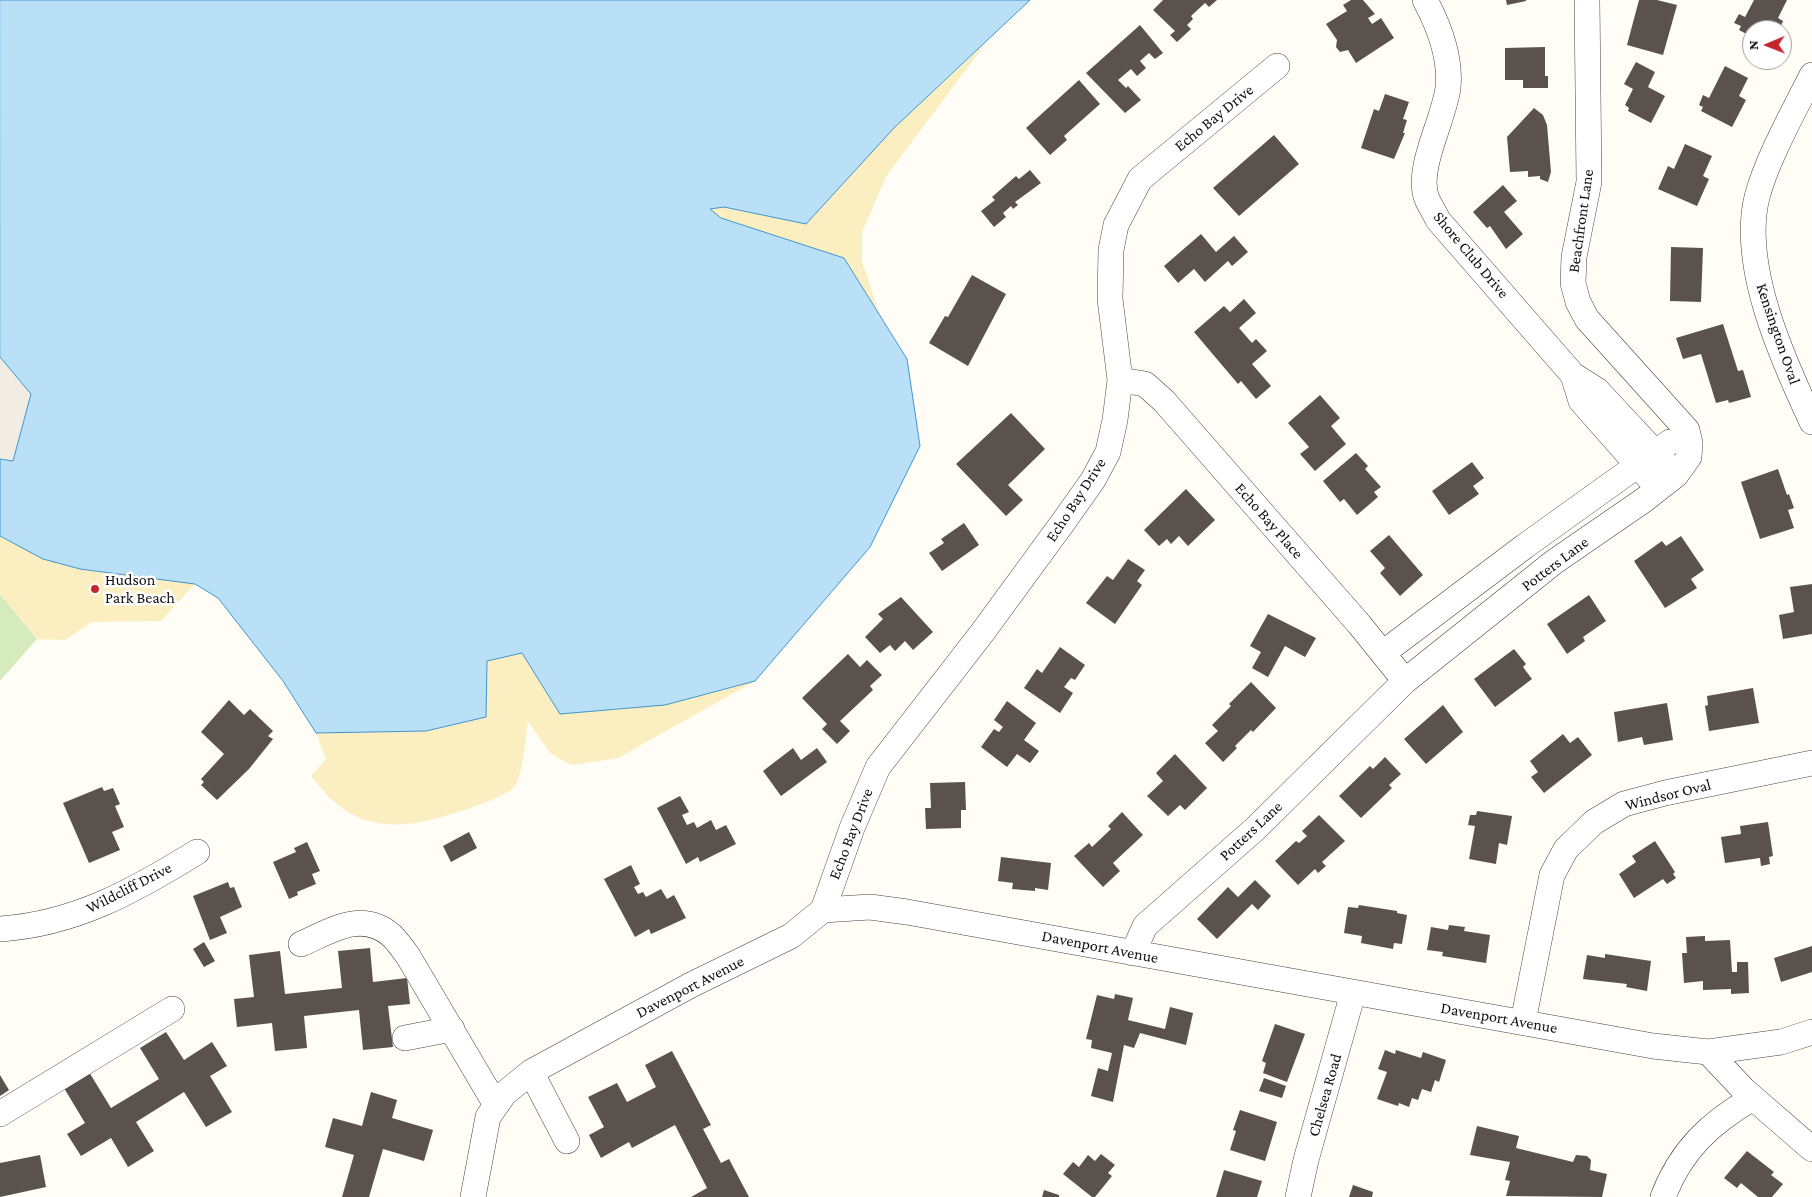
<!DOCTYPE html>
<style>
body{margin:0}
#map{position:relative;width:1812px;height:1197px;overflow:hidden;background:#fffdf5;font-family:"Crimson Pro",serif}
canvas{display:block}
.north{position:absolute;left:1742px;top:20px;width:50px;height:50px;box-sizing:border-box;background:#fff;border:1px solid #a0a0a0;border-radius:50%;rotate:269deg;font-size:14px;font-weight:700;line-height:20px;text-align:center;color:#111}
.north::after{content:'';display:block;margin:auto;width:18px;height:22px;background:#c4262e;clip-path:polygon(50% 0,100% 100%,50% 72%,0 100%)}
</style>
<div id="map">
<canvas width="1812" height="1197"></canvas>
<div class="north">N</div>
</div>
<script>
const ctx = document.querySelector('canvas').getContext('2d');
ctx.lineJoin = 'round';
function fillPath(path, color) { ctx.fillStyle = color; ctx.fill(path, 'evenodd'); }
function strokePath(path, color, width, dash) { ctx.strokeStyle = color; ctx.lineWidth = width; ctx.lineCap = dash ? 'butt' : 'round'; ctx.setLineDash(dash || []); ctx.stroke(path); }
function drawText(font, color, halo, rows, align = 'center') {
  ctx.font = font + ' "Crimson Pro",serif'; ctx.lineWidth = 5; ctx.setLineDash([]); ctx.textBaseline = 'middle'; ctx.strokeStyle = halo; ctx.fillStyle = color; for (const [text, x, y, turn = 0] of rows) {
    ctx.save(); ctx.translate(x, y); ctx.rotate((+turn || 0) * Math.PI / 180); ctx.textAlign = isNaN(turn) ? turn : align; if (halo) ctx.strokeText(text, 0, 0); ctx.fillText(text, 0, 0); ctx.restore();
  }
}
fillPath(new Path2D(`
 M0 594 37 639 0 681Z`), '#d5ebbd');
fillPath(new Path2D(`
 M986 43 887 175 862 232V261L880 316 844 258 721 218 710 208 724 207 894 128Z
 M0 536 43 559 80 569 195 584 161 621 92 622 65 640 37 639 0 594Z
 M522 653 561 714 665 705 755 681 618 758 571 765 550 753 528 721C525 738 524 776 513 788 505 796 478 805 467 809 424 824 376 837 337 804 327 797 319 785 311 776L326 759 316 733 426 731 487 661Z`), '#fbeec1');
fillPath(new Path2D(`
 M0 357 31 394 13 461 0 459Z`), '#f1ede2');
const water = new Path2D(`
 M0 0H1030L894 128 806 224 724 207 710 209 721 218 844 258 907 359 920 446 870 547 755 681 665 705 560 714 522 653 487 661 486 717 426 731 316 733 283 681 218 598 195 584 80 569 43 559 0 536V459L13 461 31 394 0 357Z`);
fillPath(water, '#b9e0f7');
strokePath(water, '#3f96cf', 1);
fillPath(new Path2D(`
 M1163 0H1217L1209 7 1205 3 1191 16 1193 19 1187 25 1191 29 1177 42 1170 35 1175 31 1153 10Z
 M1351 0H1363L1375 14 1368 18 1372 24 1381 18 1394 38 1356 63 1348 50 1340 52 1336 47 1337 40 1326 24 1347 11 1343 5Z
 M1506 0H1526V1L1507 5Z
 M1639 0H1657L1677 5 1663 55 1627 45Z
 M1754 0H1787L1778 18 1783 21 1779 30H1752V37L1739 30 1741 26 1734 23 1739 14 1745 17Z
 M1140 25 1163 53 1155 59 1149 53 1140 61 1146 68 1137 76 1131 69 1118 80 1126 88 1128 86 1141 100 1125 113 1086 73Z
 M1545 47V76H1548V88H1523V80H1505V48Z
 M1636 62 1655 72 1648 87 1665 96 1651 123 1628 111 1629 108 1625 105 1633 89 1624 84Z
 M1725 66 1748 78 1739 96 1746 100 1732 127 1701 111 1703 107 1699 105 1703 95 1709 98Z
 M1079 80 1100 104 1064 136 1067 140 1050 155 1026 128Z
 M1385 94 1409 102 1403 119 1407 120 1403 133H1405L1394 159 1361 148 1374 109 1379 111Z
 M1534 108 1543 115 1547 125 1551 172 1548 182 1540 179V176L1528 177V171L1510 172 1507 137Z
 M1274 135 1299 164 1239 216 1213 188Z
 M1685 144 1712 156 1703 176 1709 179 1697 206 1658 189 1668 166 1674 169Z
 M1030 170 1041 183 1015 202 1018 205 1013 209 1011 206 1003 213 1006 217 994 227 981 211 995 200 992 197 1016 176 1019 179Z
 M1503 185 1517 201 1504 212 1523 234 1506 249 1490 226 1487 228 1473 212Z
 M1201 234 1216 252 1234 236 1248 252 1232 266 1228 261 1205 282 1194 269 1178 283 1164 266Z
 M1671 247 1703 248 1701 302 1670 301Z
 M972 275 1006 294 968 366 929 343 945 316 948 317Z
 M1244 299 1256 313 1239 328 1252 343 1256 339 1267 351 1252 364 1271 386 1256 399 1241 381 1238 384 1194 332 1224 306 1230 312Z
 M1723 324 1738 371 1743 370 1751 397 1729 403 1728 400 1716 403 1701 354 1683 359 1676 338Z
 M1320 395 1340 418 1331 426 1346 444 1315 471 1300 454 1309 447 1288 423Z
 M1011 413 1045 449 1008 485 1023 500 1006 516 956 464Z
 M1356 453 1368 466 1365 469 1381 487 1374 492 1378 497 1357 515 1344 499 1340 502 1323 481Z
 M1472 462 1484 478 1473 486 1479 494 1449 515 1432 491Z
 M1778 469 1787 495 1789 494 1794 508 1788 510 1794 528 1760 539 1741 482Z
 M1186 489 1215 520 1188 546 1179 536 1171 544 1167 539 1159 546 1144 530Z
 M964 523 979 545 942 571 929 553 944 543 941 539Z
 M1389 535 1423 575 1400 596 1380 573 1385 568 1370 551Z
 M1681 536 1704 570 1691 579 1697 588 1665 608 1634 561 1662 541 1666 546Z
 M1128 559 1145 570 1137 581 1142 585 1115 624 1086 603 1107 576 1113 580Z
 M1812 584V634L1783 639 1779 615 1794 612 1790 587Z
 M1589 595 1606 621 1583 637 1585 641 1567 654 1547 624Z
 M901 597 933 632 913 650 905 641 895 651 890 645 880 653 865 637 883 619 878 614Z
 M1268 614 1316 638 1305 657 1285 646 1268 677 1252 668 1261 652 1250 646Z
 M1060 647 1085 665 1075 680 1071 678 1064 687 1073 693 1060 713 1024 688 1037 669 1042 673Z
 M1514 649 1526 664 1523 667 1532 679 1495 707 1474 679Z
 M848 654 860 667 867 660 882 675 870 686 873 690 840 721 850 731 837 744 822 729 827 724 802 698Z
 M1251 682 1276 708 1253 732 1251 730 1235 746 1237 748 1223 762 1205 743 1218 731 1212 725 1231 706 1229 704Z
 M1753 688 1759 723 1709 731 1705 706 1708 705 1707 696Z
 M229 700 244 715 250 709 273 731 268 736 273 739 249 769 217 800 201 785 204 782 201 779 224 754 201 732Z
 M1007 701 1036 723 1024 740 1039 751 1030 763 1017 754 1007 767 981 747 994 729 999 732 1003 727 994 720Z
 M1667 703 1673 740 1644 745 1642 737 1618 742 1614 712Z
 M1443 705 1463 732 1426 764 1404 739Z
 M1563 734 1570 743 1578 737 1592 755 1544 793 1531 777 1538 772 1530 761Z
 M793 748 801 760 817 748 827 762 781 796 763 771Z
 M1175 754 1207 788 1185 810 1180 805 1168 816 1147 796 1163 781 1156 773Z
 M1385 757 1401 774 1389 785 1392 788 1361 818 1339 796 1370 766 1373 769Z
 M965 782 966 810H961V828L926 829 925 808H931L930 783Z
 M102 787 104 791 113 788 120 804 115 806 124 827 112 832 120 850 89 863 63 803Z
 M680 796 689 812 682 815 687 825 694 822 697 828 711 820 716 830 726 825 736 844 700 862 698 857 686 864 657 808Z
 M1477 811 1512 816 1507 845 1499 843 1496 864 1469 859 1475 826 1468 825 1470 815H1476Z
 M1122 812 1143 835 1113 863 1120 871 1103 887 1074 856 1089 843 1092 847 1111 829 1108 826Z
 M1319 815 1345 841 1322 862 1326 866 1318 873 1315 869 1298 885 1275 861 1296 841 1299 843 1307 836 1302 831Z
 M1768 822 1773 856 1769 857 1770 864 1761 866 1760 858 1725 863 1721 837 1741 834 1740 826Z
 M469 832 477 848 451 862 443 846Z
 M1655 841 1675 872 1673 874 1676 878 1667 884 1663 879 1634 898 1619 874 1636 862 1632 856Z
 M307 842 320 871 312 874 316 884 297 892 298 895 289 899 273 862 296 852 294 848Z
 M1001 857 1051 863 1048 890 1035 888V891L1012 889 1013 883 998 881Z
 M631 865 640 884 634 887 638 894 643 892 646 897 661 889 667 899 674 895 686 918 651 934 649 929 635 937 604 879Z
 M1255 880 1271 896 1258 910 1252 904 1217 939 1197 919 1228 887 1238 897Z
 M228 882 230 888 234 887 242 907 220 917 227 933 210 940 193 896Z
 M1359 905 1397 911V913L1407 915 1402 944 1394 943 1393 949 1361 943 1362 936 1344 933 1348 907 1358 908Z
 M1449 925 1465 927 1464 931 1490 935 1486 963 1442 956 1443 952 1427 950 1431 927 1448 930Z
 M1705 936V941L1730 940 1732 972H1737V962H1748L1749 993 1731 994V989L1703 990V981L1684 983 1682 953H1687L1686 937Z
 M204 942 215 961 204 967 193 949Z
 M1812 946V972L1781 982 1774 958Z
 M370 948 373 982 407 978 410 1004 388 1006 393 1047 363 1050 359 1010 304 1016 307 1048 275 1051 272 1023 237 1027 234 999 254 997 249 955 280 951 285 994 342 988 338 951Z
 M1605 954 1651 961 1647 991 1626 987 1627 984 1583 979 1587 955 1605 958Z
 M1115 994 1133 998 1128 1020 1165 1029 1170 1007 1193 1013 1186 1045 1140 1033 1134 1048 1124 1045 1113 1102 1091 1096 1098 1068 1108 1071 1112 1053 1091 1048 1092 1040 1086 1039 1097 995 1114 999Z
 M1275 1024 1305 1034 1287 1082 1263 1073 1266 1063 1262 1061Z
 M166 1032 184 1060 212 1042 227 1066 210 1076 232 1112 206 1127 184 1092 136 1122 154 1151 128 1167 111 1138 81 1156 67 1134 85 1123 64 1088 89 1072 111 1108 159 1079 140 1048Z
 M1385 1050 1395 1054 1396 1050 1421 1058 1423 1052 1446 1060 1439 1082 1435 1080 1431 1092 1422 1089 1418 1100 1412 1098 1409 1107 1399 1103 1398 1106 1377 1099 1387 1072 1378 1069Z
 M672 1051 711 1125 703 1129 721 1163 729 1159 749 1197H691L707 1188 675 1125 632 1148 629 1142 601 1158 589 1135 604 1127 588 1097 617 1083 627 1102 656 1087 645 1065Z
 M0 1075 9 1090 0 1096Z
 M1264 1078 1286 1086 1282 1098 1259 1091Z
 M371 1092 397 1100 392 1118 433 1130 424 1161 383 1149 369 1197H342L354 1155 325 1147 333 1118 362 1126Z
 M1240 1110 1277 1122 1265 1161 1230 1150 1236 1131 1233 1130Z
 M1477 1126 1519 1136 1516 1148 1573 1162 1576 1155 1587 1156 1591 1160 1590 1170 1607 1174 1602 1197 1506 1196 1510 1181 1505 1180 1510 1162 1470 1155Z
 M1747 1151 1774 1172 1771 1175 1783 1184 1772 1197H1758L1741 1183 1737 1188 1724 1178Z
 M1101 1154 1115 1165 1108 1173 1112 1176 1095 1197H1092L1063 1174 1073 1162 1079 1167 1088 1155 1095 1161Z
 M40 1155 46 1187 0 1197V1163Z
 M1224 1170 1262 1181 1257 1197H1216Z
 M1353 1185 1373 1192 1372 1197H1349Z
 M1044 1190 1059 1195V1197H1042Z`), '#5a524d');
const minor = new Path2D(`
 M1425 0C1439 26 1451 58 1448 88 1444 120 1415 170 1427 199 1430 206 1435 213 1438 220L1573 375 1597 390 1676 475
 M1812 75C1794 111 1767 159 1757 197 1740 266 1783 360 1812 422
 M1573 375 1581 401 1649 478
 M1120 380 1145 384 1164 401 1359 624 1405 681
 M1383 653 1525 546 1670 442
 M823 910 852 828 878 767 982 633 1064 521 1093 480 1108 452 1115 420 1120 380 1110 299 1111 250 1116 225 1140 179 1277 66
 M0 929C75 924 134 891 197 852
 M301 944C331 931 361 910 391 935 397 941 403 949 408 956L496 1105
 M1133 953 1145 926 1255 829 1405 681 1554 562 1644 500 1676 475 1689 457 1690 443 1687 430 1587 319 1578 302 1573 283 1574 257 1589 182 1587 0
 M1523 1022 1552 875 1566 849 1594 822 1624 804 1665 793 1812 763
 M405 1038 452 1029
 M1708 1052 1744 1090 1812 1149
 M531 1072 567 1141
 M0 1114 172 1009
 M473 1197 488 1117 504 1094 531 1072 691 985 791 936 823 910 870 907 907 912 1653 1046 1708 1052 1781 1042 1812 1032
 M1298 1197 1306 1160 1353 993
 M1663 1197C1681 1150 1710 1123 1753 1098`);
strokePath(minor, '#444', 26);
strokePath(minor, '#fff', 25);
for (const [x, y, r, color] of [
 [95,589,5,"#c4262e"]
]) { const dot = new Path2D(); dot.arc(x, y, r, 0, 2 * Math.PI); ctx.fillStyle = color; ctx.fill(dot); strokePath(dot, '#fff', 2); }
drawText('16px', '#111', '#fff', [
 ["Echo Bay Drive",1214,118,-39],
 ["Beachfront Lane",1581,221,-82],
 ["Shore Club Drive",1471,255,50],
 ["Kensington Oval",1778,334,71],
 ["Echo Bay Drive",1076,500,-57],
 ["Echo Bay Place",1269,521,49],
 ["Potters Lane",1555,564,-37],
 ["Windsor Oval",1668,795,-14],
 ["Potters Lane",1251,831,-43],
 ["Echo Bay Drive",851,834,-69],
 ["Wildcliff Drive",129,888,-27],
 ["Davenport Avenue",1100,947,11],
 ["Davenport Avenue",690,987,-27],
 ["Davenport Avenue",1499,1018,10],
 ["Chelsea Road",1325,1095,-74]
]);
drawText('16px', '#111', '#fff', [
 ["Hudson",105,580],
 ["Park Beach",105,598]
], 'left');
</script>
